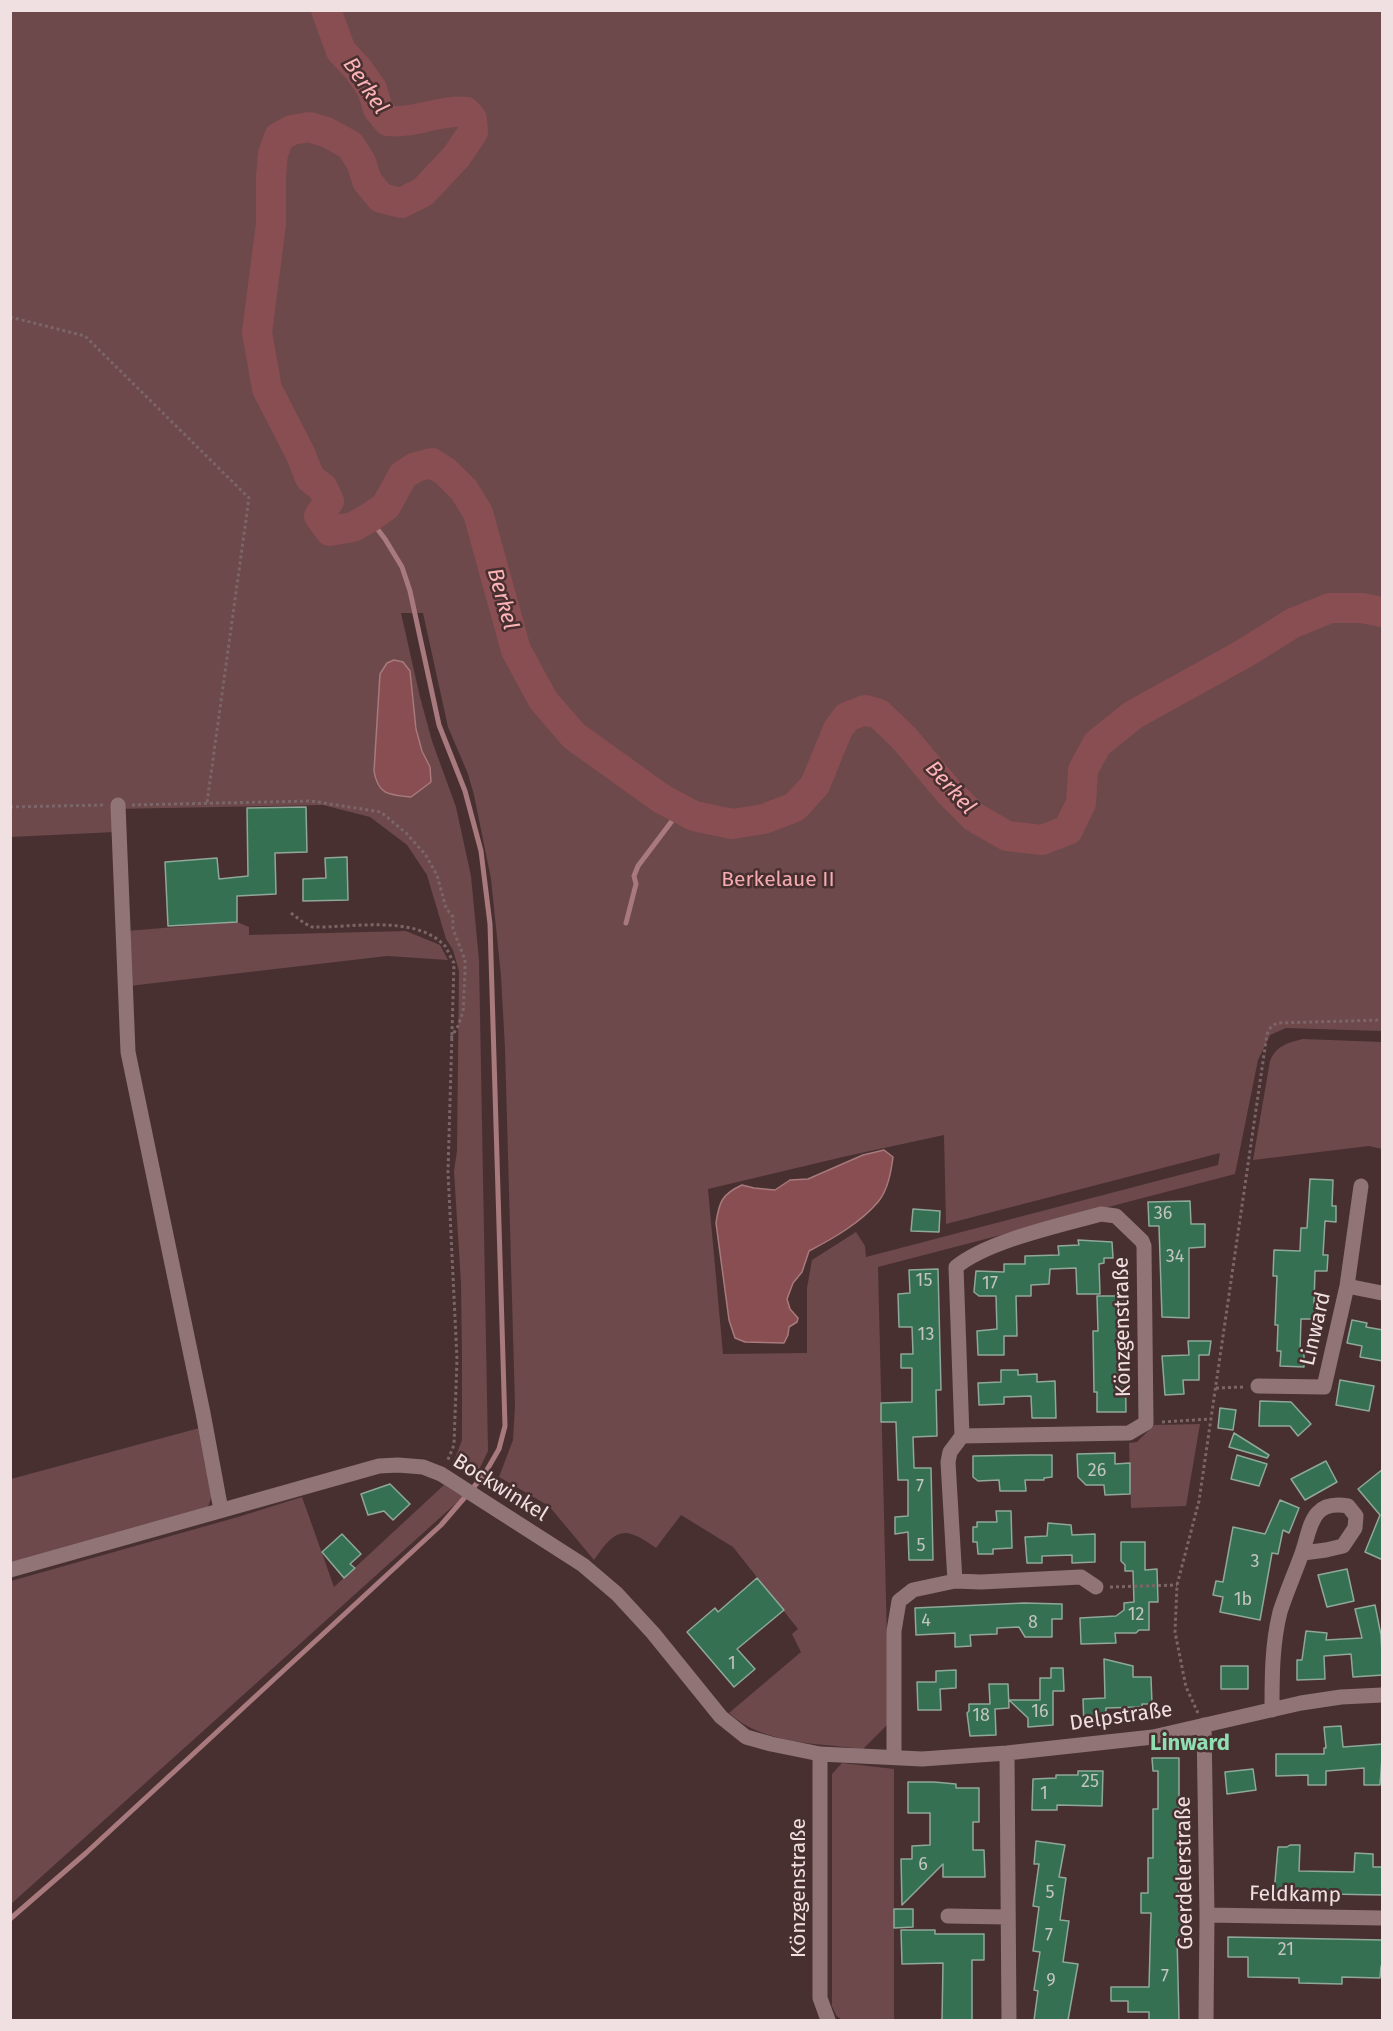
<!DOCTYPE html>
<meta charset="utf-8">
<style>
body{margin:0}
#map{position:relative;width:1393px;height:2031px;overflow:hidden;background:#483031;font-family:"Fira Sans",sans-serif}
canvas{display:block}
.frame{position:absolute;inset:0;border:12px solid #f1e0e1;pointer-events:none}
</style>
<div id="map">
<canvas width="1393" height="2031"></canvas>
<div class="frame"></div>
</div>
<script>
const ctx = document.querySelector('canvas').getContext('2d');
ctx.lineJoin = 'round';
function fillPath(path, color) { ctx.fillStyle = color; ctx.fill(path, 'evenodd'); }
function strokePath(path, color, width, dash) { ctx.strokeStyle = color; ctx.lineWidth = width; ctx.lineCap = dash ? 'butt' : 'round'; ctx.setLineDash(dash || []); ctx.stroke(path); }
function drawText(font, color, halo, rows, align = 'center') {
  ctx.font = font + ' "Fira Sans",sans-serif'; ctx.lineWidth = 5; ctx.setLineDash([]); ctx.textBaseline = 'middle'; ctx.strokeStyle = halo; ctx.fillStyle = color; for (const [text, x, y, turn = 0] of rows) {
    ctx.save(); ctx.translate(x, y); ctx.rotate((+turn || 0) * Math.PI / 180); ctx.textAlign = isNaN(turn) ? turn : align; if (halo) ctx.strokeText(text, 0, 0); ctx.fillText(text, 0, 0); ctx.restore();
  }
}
fillPath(new Path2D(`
 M11 11H1382V1031L1286 1028 1270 1035 1258 1060 1235 1174 878 1267 889 1723 863 1749C818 1743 764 1745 729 1713L801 1652 792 1634 798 1629 733 1547 681 1515 656 1548C624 1525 616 1528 594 1560L549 1506 499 1477 513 1440 515 1406 505 1048 501 976 491 879 474 795 468 774 448 727 423 613H401L420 697 432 741 456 807 471 876 479 960 488 1451 475 1478 453 1463 462 1440V1356L461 1283 454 1171 457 1151 459 971 453 950 446 939 427 875 407 845 370 817 323 805 114 809 115 832 11 837ZM410 671C414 705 414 737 430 767L374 771 378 703ZM944 1135 946 1224 1220 1153 1218 1165 866 1257 865 1246 856 1232 812 1260 807 1288V1353L723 1354 708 1189 847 1156Z
 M237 922 249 927V935L406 931 440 945 448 960 387 956 129 986 126 931Z
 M1303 1039 1382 1042V1149L1369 1146 1253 1160 1270 1061C1276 1046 1287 1043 1303 1039Z
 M1200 1424 1186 1506 1131 1508 1129 1443 1137 1442 1154 1425Z
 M203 1427 212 1495 207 1510 11 1563V1479Z
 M444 1485 463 1497 11 1904V1581L238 1517 302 1497 334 1587Z
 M842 1763 894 1769V2020H842L836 2015 832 2006V1774Z`), '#6d494b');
const water = new Path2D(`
 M394 660 403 662 410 671 416 729 422 751 430 767 431 782 411 797C389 795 378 795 374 771L380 674 387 663Z
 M884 1150 893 1157C891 1172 888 1190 878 1202 860 1223 834 1238 809 1251L802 1272 793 1283 787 1299 790 1309 798 1318 797 1322 789 1327 788 1335 784 1343 745 1342 735 1338 729 1320 716 1223C719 1202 722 1194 742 1185L754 1188 775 1190 790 1180 808 1179 863 1155Z`);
fillPath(water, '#894e52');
strokePath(water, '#a87a7d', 1.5);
strokePath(new Path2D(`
 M626 923 636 884 634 876 638 866 681 809
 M10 1919 86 1853 441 1525 484 1475 499 1449 505 1426 490 924 481 851 465 791 439 725 410 591 402 567 385 539 369 518`), '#a87a7d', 5);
strokePath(new Path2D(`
 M326 10 341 51 357 68 372 89 378 109 388 121C416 124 440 109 466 112L472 119 473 132 456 157 423 192 401 203 381 198 367 181 361 162 350 145 326 132 309 127 292 130 279 137 273 154 271 176V224L257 332 267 389 300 453 310 478 323 488 329 501 319 516 330 531 353 527 369 518 386 506 403 475 416 467 432 463 446 472 464 490 478 513 516 650 543 700 574 736 662 799 694 816 732 824 764 819 795 807 815 785 838 729 847 717 865 710 879 714 904 738 949 792 974 817 1007 836 1042 840 1068 830 1081 803 1083 770 1097 744 1133 715 1245 653 1293 623 1330 608H1362L1382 612`), '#894e52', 30);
const building = new Path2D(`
 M306 807 307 852 275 853 276 894 237 896V922L168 926 165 862 217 858 219 879 248 876 247 808Z
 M347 857 348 900 303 901V879L326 878 325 858Z
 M1310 1179 1333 1180 1332 1206H1336V1222L1325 1221 1323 1255H1328L1327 1271H1315L1314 1303 1318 1304V1319H1301L1300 1351 1304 1352V1367L1280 1366 1281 1351H1277L1278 1325H1275L1277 1276H1273L1274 1250 1300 1251 1301 1228H1307Z
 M1190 1201 1191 1224H1205V1247L1189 1248V1318L1162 1317 1159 1226H1149L1148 1202Z
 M913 1209 940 1211 939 1232 911 1231Z
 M1078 1240 1112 1242 1113 1258H1104V1263L1099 1264 1100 1294H1077L1076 1268 1050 1269 1049 1284 1031 1285V1296H1016L1017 1336H1004V1355H978L977 1331 997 1329 996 1296H979L974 1292 976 1271 1004 1272V1264H1025V1256L1059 1255 1058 1246 1079 1245Z
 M938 1269 941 1390H936L937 1436 913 1437 914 1468H931L933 1560H909L908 1532 895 1534V1517L908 1516V1480H898L896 1422H881V1403L912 1402V1368H901V1354H913L912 1327H899L898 1294 910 1293 909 1270Z
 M1097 1296H1124L1126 1412H1097V1392H1094L1093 1331H1098Z
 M1352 1320 1367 1323 1366 1327 1383 1330V1361L1360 1357 1362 1346 1347 1343Z
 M1188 1341H1211L1209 1355H1199V1380H1183L1184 1394 1165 1395 1162 1356 1189 1355Z
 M1001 1370H1018V1375L1037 1374V1382L1055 1381 1056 1418H1032L1031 1396 1004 1397V1404L979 1405 978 1383 1001 1382Z
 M1340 1380 1374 1386 1369 1411 1336 1405Z
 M1260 1401 1291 1402 1311 1424 1298 1436 1290 1426H1259Z
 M1220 1408 1236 1410 1233 1430 1218 1428Z
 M1234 1433 1269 1455 1267 1458 1229 1447Z
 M1115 1453V1464L1130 1463V1494L1105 1495 1104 1485H1086L1078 1477 1077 1454Z
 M1030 1455H1052V1477L1044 1478V1480H1025L1026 1491H1000L999 1480 978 1481 973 1477V1456Z
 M1237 1455 1267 1464 1259 1486 1231 1479Z
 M1326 1461 1337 1482 1305 1500 1291 1479Z
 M1383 1469V1560L1365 1552 1380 1515 1358 1489Z
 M390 1484 410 1504 393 1520 384 1511 368 1515 361 1494Z
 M1280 1500 1299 1508 1289 1533 1283 1530 1278 1554 1272 1553 1260 1620 1220 1612 1223 1597 1213 1595 1216 1581 1223 1582 1233 1527 1265 1534Z
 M996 1511H1011L1012 1548 993 1549V1554H978L977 1542H973V1527H977V1522H997Z
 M1048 1523 1071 1525 1072 1535 1095 1534V1562L1072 1563V1555L1042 1556V1563H1027L1025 1537 1047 1536Z
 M342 1534 361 1554 350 1564 355 1568 344 1578 322 1552Z
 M1121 1542H1145V1570L1157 1569 1158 1602H1149V1630H1139L1136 1633H1115L1116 1643 1081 1644 1080 1618 1116 1616 1124 1610V1603L1134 1602 1133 1571H1125V1565L1121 1561Z
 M1347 1569 1354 1601 1327 1607 1318 1575Z
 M757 1578 784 1610 737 1649 755 1669 734 1687 687 1632 715 1608 718 1612Z
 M1024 1603 1062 1604V1619H1052V1637H1025L1019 1627 997 1628V1634L970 1635 971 1646 955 1647V1633L916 1635 915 1608Z
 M1375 1605 1381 1635 1383 1675 1353 1677 1351 1654 1324 1656 1325 1679 1297 1680V1660H1302L1306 1631 1327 1633 1326 1640 1362 1638 1355 1609Z
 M1104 1659 1133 1666V1677H1151L1152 1704H1142V1707L1106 1708V1726H1084L1083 1699 1105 1698Z
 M1221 1666H1248V1689H1221Z
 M1051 1668H1063L1064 1691H1053V1725L1028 1727V1718L1009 1700H1040V1678H1051Z
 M956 1670V1688L940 1689 941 1710H918L917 1682H936V1671Z
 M989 1684H1008L1009 1708 995 1709 996 1735 970 1736 967 1713 969 1711V1704H990Z
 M1341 1726 1343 1747 1383 1744 1380 1785H1364V1768L1326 1771V1785H1308V1775L1276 1776V1754H1324V1748H1326L1324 1727Z
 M1152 1758H1179V1809H1186V1834H1179V1910H1183V1937H1177L1179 2020H1149V2012H1128V2001H1111V1987H1149L1151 1913H1141V1893H1148V1858H1153V1809H1158V1771H1153Z
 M1253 1769 1256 1790 1227 1794 1225 1772Z
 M1078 1771H1103L1102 1806 1057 1805V1810H1032L1033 1779 1056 1778V1775H1078Z
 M908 1782H934L956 1784V1788H979V1822H973V1850H984L985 1877H943V1864L902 1905 901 1859H912V1846L930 1845V1813H908Z
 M1036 1841 1065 1845 1059 1877 1066 1878 1060 1920 1069 1921 1063 1962 1078 1964 1068 2020H1034L1038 1991 1034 1990 1040 1952 1033 1951 1039 1907 1033 1906 1039 1864H1034Z
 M1290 1845H1300L1299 1871 1354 1872 1355 1853 1373 1854V1867H1383V1895L1274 1893 1278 1847H1287Z
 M894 1909H913V1927L894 1928Z
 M901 1930H935V1934H984V1960H972V2020H942L943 1963 902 1964Z
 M1228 1937 1383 1940V1966H1381L1380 1978 1342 1977V1984L1299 1983V1978L1248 1977V1957H1228Z`);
fillPath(building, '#357052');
strokePath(building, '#8fa899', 1.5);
strokePath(new Path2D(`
 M10 317 85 336 249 498 207 803
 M132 805 311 801 381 812 406 833 425 854 437 875 446 908 453 917V929L465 960V973L463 1012 458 1026 451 1038
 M10 807 105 805
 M291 913 304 923 312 927C352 928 415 914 445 946 448 951 451 958 454 963L448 1172 457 1359 454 1445 447 1462
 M1216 1388 1244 1387
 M1162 1422 1210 1419
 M1110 1587 1177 1585
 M1198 1713 1186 1687 1175 1632 1177 1585 1199 1501 1267 1034 1271 1027 1277 1023 1382 1020`), '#7b6566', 3, [3, 3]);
strokePath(new Path2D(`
 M118 805 128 1052 203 1413 221 1510
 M1347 1286 1382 1293
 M1258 1386 1324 1387 1347 1286 1361 1186
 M10 1570 379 1466 398 1465 423 1467 441 1474 583 1565 617 1594 653 1633 721 1717 746 1737 771 1744 820 1754 922 1759 1007 1753 1153 1737 1301 1703 1341 1697 1382 1695
 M955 1581 981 1582 1081 1577 1096 1587
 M1272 1710C1272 1677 1272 1644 1280 1612 1286 1593 1294 1575 1301 1556 1311 1530 1309 1499 1348 1506L1356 1516 1355 1528 1343 1546 1326 1550 1303 1553
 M1204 1725 1207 1915 1206 2020
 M1007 1753 1009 2020
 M820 1754V1998L828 2020
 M894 1757V1631L899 1601 913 1590 955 1581 948 1462 950 1452 962 1436 1129 1433 1146 1423 1144 1246 1142 1241 1116 1216 1101 1214C1061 1225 987 1241 956 1267L962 1436
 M1207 1915 1382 1918
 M948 1916 1007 1917`), '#917576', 15);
drawText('18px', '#c2c4bd', null, [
 ["36",1163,1214],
 ["34",1175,1257],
 ["15",924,1281],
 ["17",990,1284],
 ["13",926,1335],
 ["26",1097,1471],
 ["7",920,1487],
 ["5",921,1546],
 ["3",1255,1562],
 ["1b",1243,1600],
 ["12",1136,1615],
 ["4",926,1621],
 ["8",1033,1623],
 ["1",732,1664],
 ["16",1040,1712],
 ["18",981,1716],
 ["25",1090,1782],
 ["1",1044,1794],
 ["6",923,1865],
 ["5",1050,1893],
 ["7",1049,1936],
 ["21",1286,1950],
 ["7",1165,1977],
 ["9",1051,1981]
]);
drawText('21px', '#f5abaf', '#483031', [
 ["Berkelaue II",778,880]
]);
drawText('21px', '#f1e0e1', '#483031', [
 ["Könzgenstraße",1123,1327,-91],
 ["Linward",1316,1329,-77],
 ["Bockwinkel",500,1488,32],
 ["Delpstraße",1121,1717,-8],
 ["Goerdelerstraße",1185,1873,-91],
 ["Könzgenstraße",799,1888,-90],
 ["Feldkamp",1295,1895,1]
]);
drawText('italic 22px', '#feb4b7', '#483031', [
 ["Berkel",365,86,56],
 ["Berkel",502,599,74],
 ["Berkel",950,788,48]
]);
drawText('bold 22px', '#90dfb3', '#483031', [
 ["Linward",1190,1744]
]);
</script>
